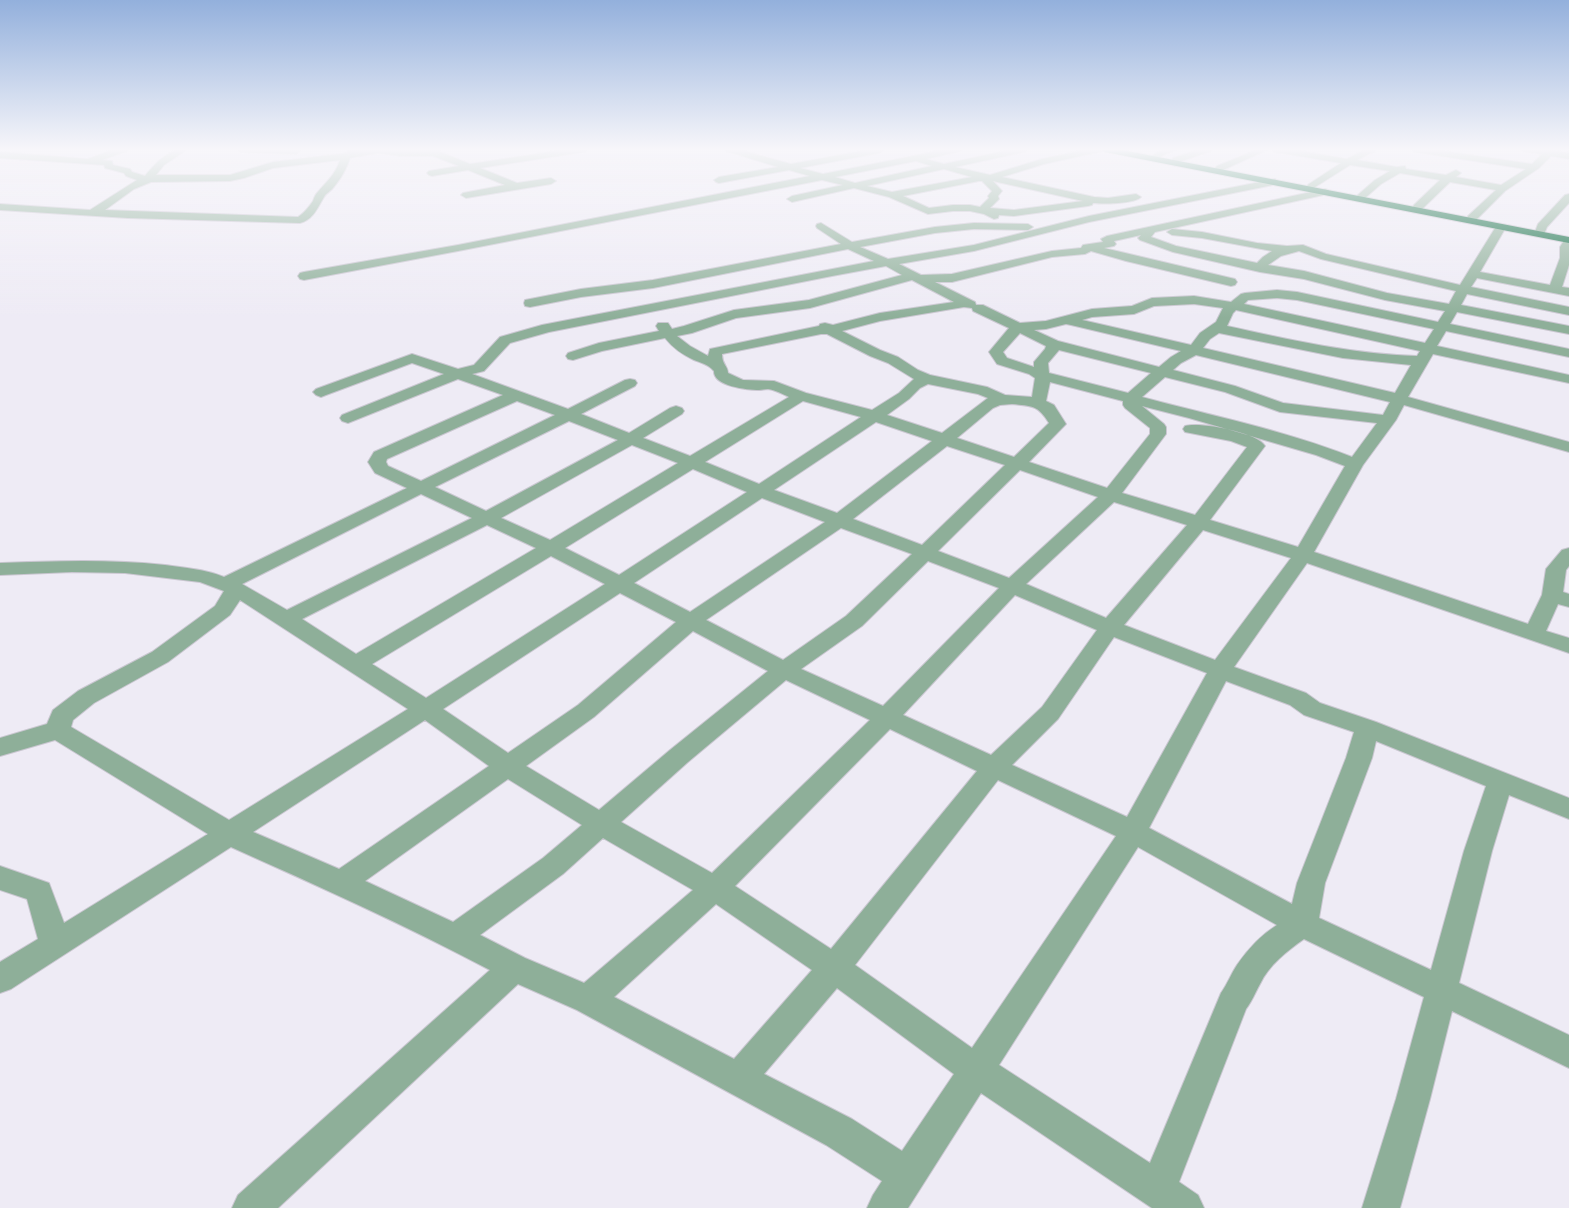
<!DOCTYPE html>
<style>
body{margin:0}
canvas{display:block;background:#eeebf5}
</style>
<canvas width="1569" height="1208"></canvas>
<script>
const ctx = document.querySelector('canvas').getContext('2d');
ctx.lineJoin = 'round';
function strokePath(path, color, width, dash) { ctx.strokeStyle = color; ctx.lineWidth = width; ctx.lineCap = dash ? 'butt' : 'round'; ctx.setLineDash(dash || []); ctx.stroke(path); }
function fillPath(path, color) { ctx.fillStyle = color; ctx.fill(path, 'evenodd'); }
const minor = new Path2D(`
 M110 149H128L127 151 102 160 112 161 113 165 130 169 132 172 145 176C156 163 168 149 186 149L185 151 164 165 156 175H230L273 162 348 153 349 150 352 149H391L400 150H425L424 149H433L470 164 570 149H588L584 152 480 168 517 183 551 178 556 181 551 184 466 198 461 195 463 193 505 185 468 170 432 176 429 175 427 173 429 171 459 166 433 156H400L378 153 350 158C347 168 340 180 333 188 331 191 326 193 324 197 318 207 313 220 300 223L128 218 0 210V204L90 210 137 180 126 176 124 173 105 168 104 165 0 158V152L88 159 109 151ZM340 160C336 174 326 182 317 193 315 195 314 198 313 201 309 207 304 213 298 217L105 210 134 189 151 182 230 181 244 178 273 168Z
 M237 149H297L300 151 296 154 241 152Z
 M725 149H736L791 164 873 149H882L883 150 879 153 800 168 823 174 948 149H962L961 151 926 159 944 164 1014 149H1028L1024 152 955 167 990 175 1042 159 1090 149H1104L1103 151 1044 164 1002 177 1094 197 1108 198 1136 194 1141 197C1134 204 1103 204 1093 203L1092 205 1088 206 1014 216 999 215 998 218 994 219 984 214 970 211H953L928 214 889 197 854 188 792 202 787 199 792 196 843 185 822 180 458 251 304 280 300 279 298 276 300 273 304 272 458 245 810 176 789 170 719 183 716 182 714 180 719 177 778 167 726 151ZM916 161 932 166 855 183 835 177ZM944 169 972 177 892 192 867 186ZM979 181H982L992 191 988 196 989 198 980 207 970 205H953L929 208 903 196ZM993 181 1083 201 1014 210 990 208 999 199 998 196 1002 191Z
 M1166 149H1176L1158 158H1152L1151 156Z
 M1201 149H1212L1211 151 1179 162 1176 163 1172 160 1173 158Z
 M1259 149H1269L1223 170 1220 171 1215 168 1217 166Z
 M1271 149H1288L1347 159 1366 149H1376L1375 151 1357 160 1397 167 1405 166 1406 169 1446 175 1456 170 1461 173 1456 177 1501 185 1526 169 1415 152 1411 149H1429L1532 164 1542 154 1522 151 1521 149H1553V151L1569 153V159L1551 156 1539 168 1505 191 1476 220H1468L1467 218 1468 216 1496 190 1450 182 1422 209 1418 210 1413 207 1414 205 1440 180 1400 173 1381 184 1365 198H1359L1357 196 1359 194 1375 180 1390 171 1350 165 1312 189 1307 186 1309 184 1341 163 1275 152Z
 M1275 179 1280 182 1278 184 1089 222 974 251 899 264 921 275 952 274 1052 251 1081 248 1083 245 1103 242 1101 239 1107 236 1325 189 1328 190 1330 192 1328 194 1155 232 1151 237 1176 246 1257 263 1263 257 1272 251 1202 238 1172 235 1167 232 1172 229 1202 232 1257 243 1287 246 1303 245 1326 254 1460 285 1497 225H1505L1506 227 1480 272 1550 285 1560 258V247L1565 239 1569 238V265L1562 287 1569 288V296L1477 278 1471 287 1569 307V315L1467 294 1461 305 1569 326V334L1457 312 1450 324 1569 349V357L1446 331 1437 346 1569 375V383L1433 354 1408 397 1569 442V452L1404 405 1396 420 1363 465 1314 552 1528 624 1542 595 1546 569 1562 550 1569 548V566L1566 570 1563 592 1569 594V607L1558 604 1546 631 1569 638V653L1307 563 1234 667 1306 693 1320 703 1376 722 1569 798V819L1509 795 1492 851 1459 983 1569 1035V1068L1452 1011 1430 1099 1400 1208H1362L1396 1099 1424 997 1304 939C1287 951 1269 965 1260 984 1255 993 1252 1001 1246 1009L1179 1182 1198 1195 1204 1208H1152L981 1093 908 1208H867L873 1195 882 1181 826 1145 577 1010 518 984 278 1208H232L238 1195 490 970C405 925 318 886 231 847L11 989 0 993V962L38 939 27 899 0 890V866L49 883 64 923 208 834 55 740 0 756V738L47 724 53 710 78 691 152 652 215 606 224 591 200 582 125 573 72 572 0 575V563C56 561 109 559 165 565 185 568 205 569 224 577L407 488 375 473 368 462 374 452 503 395 458 379 348 423 342 421 340 418 342 415 444 374 412 363 326 395 321 397 316 395 313 392 316 389 412 354 458 369 474 365 500 337 542 325 874 261 848 249 653 288 581 297 530 307 525 306 524 303 525 300 581 289 653 280 841 244 817 228 816 226 817 224 821 223 852 242 935 227 974 223 1028 224 1033 227 1028 230 974 229 935 233 860 247 888 259 974 245 1089 216ZM1141 235 1138 238 1140 240 1173 252 1260 272 1304 279 1385 300 1445 311 1438 322 1297 292 1277 290 1245 293 1241 294 1231 302 1194 296 1152 298 1132 306 1092 309 1046 321 1020 323 983 305H976L975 302 935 282H952L1052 257 1085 254 1091 251 1126 261 1231 286 1235 285 1237 282 1235 279 1104 248 1114 246 1116 244 1114 241ZM1299 251 1321 259 1456 291 1449 304 1387 293 1304 271 1268 265 1281 256ZM886 266 902 275 809 300 734 310 684 326 672 329 668 323H658L656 326 659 331 599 343 568 353 566 356 568 359 573 360 602 351 665 338C673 348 683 355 694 360 701 363 708 364 714 371 713 386 747 390 759 390 762 390 765 389 768 389 775 390 783 394 789 397L690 456 643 438 682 414 684 411 682 408 676 406 670 408 629 433 581 414 635 386 637 383 635 380 630 379 625 380 568 409 472 374 484 371 510 343 549 332 832 276ZM912 280 954 302 880 313 833 325 825 323 820 324 819 326 710 349 708 356 690 346 677 336 692 333 736 318 810 308ZM1277 298 1297 300 1434 329 1425 343 1244 304 1248 300ZM1194 304 1223 308 1216 322 1200 333 1191 345 1082 320 1092 317 1134 314 1154 306ZM964 307 972 308 973 311 1009 328 989 352 997 364 1029 374 1035 378 1032 397 1005 395 987 387 930 375 918 370 898 357 880 350 842 331 880 321ZM1236 310 1420 351 1417 356C1352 354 1290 340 1227 326L1233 313ZM1066 324 1071 325 1181 351 1171 357 1159 367 1058 341 1034 330 1046 329ZM1020 333 1046 346 1045 349 1034 362V367L1007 358 1003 352ZM1219 333 1343 358 1411 365 1395 393 1203 348 1210 339ZM821 334H827L870 356 888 363 914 379 899 393 872 410 806 393 774 381 743 380 728 373C728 366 722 365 722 354ZM1059 350 1151 373 1128 393 1049 373 1048 363ZM1196 355 1390 402 1383 415 1283 403 1235 386 1173 370 1181 363ZM1165 377 1225 392 1280 412 1377 423 1352 457C1284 430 1212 416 1142 397ZM1050 382 1123 401V405L1125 408 1150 428V434L1107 488 1029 462 1066 424 1054 405 1046 401ZM928 384 978 394 988 398 942 433 887 415 909 399 920 388ZM517 401 555 415 421 481 388 466 386 462 387 459ZM803 401 861 417 759 484 705 462ZM1012 404C1032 406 1038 405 1049 423L1014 457 957 438 993 408 1000 405ZM1142 406 1189 418 1316 455 1345 466 1298 547 1210 520 1265 446C1256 432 1201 422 1185 426L1183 429 1185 432 1231 441 1247 447 1195 515 1122 493 1166 434V427L1164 424ZM569 421 618 440 486 511 435 487ZM876 422 932 441 837 513 774 490ZM632 445 678 463 550 540 501 518ZM947 446 1005 465 922 545 853 519ZM693 469 747 492 619 575 565 548ZM1020 470 1098 497 1009 578 938 551ZM421 494 472 518 287 610 242 584ZM762 498 825 522 690 612 634 583ZM1114 502 1187 525 1106 618 1026 584ZM487 525 536 548 356 654 302 619ZM841 528 912 554 846 616 783 660 706 620ZM1203 530 1291 558 1215 660 1124 625ZM551 556 605 584 426 698 372 664ZM928 561 999 588 883 706 801 669 862 626ZM620 593 676 622 578 705 508 753 443 709ZM1015 595 1097 630 1042 707 991 755 903 715ZM240 600 408 709 229 820 71 727 73 720 94 703 168 662 230 615ZM693 631 768 671 670 750 599 810 526 766 594 717ZM1114 637 1207 673 1127 817 1012 765 1058 719ZM786 680 870 720 712 873 621 822 688 762ZM1226 681 1290 705 1304 715 1354 732 1346 758 1297 883 1292 904 1149 828ZM425 720 489 766 339 869 253 832ZM890 729 977 771 831 949 735 886ZM1376 741 1486 786 1464 851 1431 970 1319 918 1325 883 1372 758ZM508 779 582 825 543 858 453 922 365 881ZM998 780 1116 836 972 1048 855 965ZM603 838 693 890 584 983 525 958 480 935 563 874ZM1138 847 1277 925C1261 935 1248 949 1237 965 1231 974 1228 983 1221 993L1150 1163 999 1065ZM716 904 812 970 734 1059 614 997ZM837 988 954 1074 902 1151 852 1119 764 1074Z
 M1569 194V203L1547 227 1544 234H1536L1535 232 1538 224 1565 195Z`);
const highway = new Path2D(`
 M1100 149H1117L1569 237V243L1105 152Z`);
strokePath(minor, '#cac7d1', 2);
strokePath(highway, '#cac7d1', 2);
fillPath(minor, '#8eaf99');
fillPath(highway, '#07673b');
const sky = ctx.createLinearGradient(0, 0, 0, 318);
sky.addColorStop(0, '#93b0dc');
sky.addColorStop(0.47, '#f7f6fa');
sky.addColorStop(1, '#f7f6fa00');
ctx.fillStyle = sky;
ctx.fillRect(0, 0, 1569, 318);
</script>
